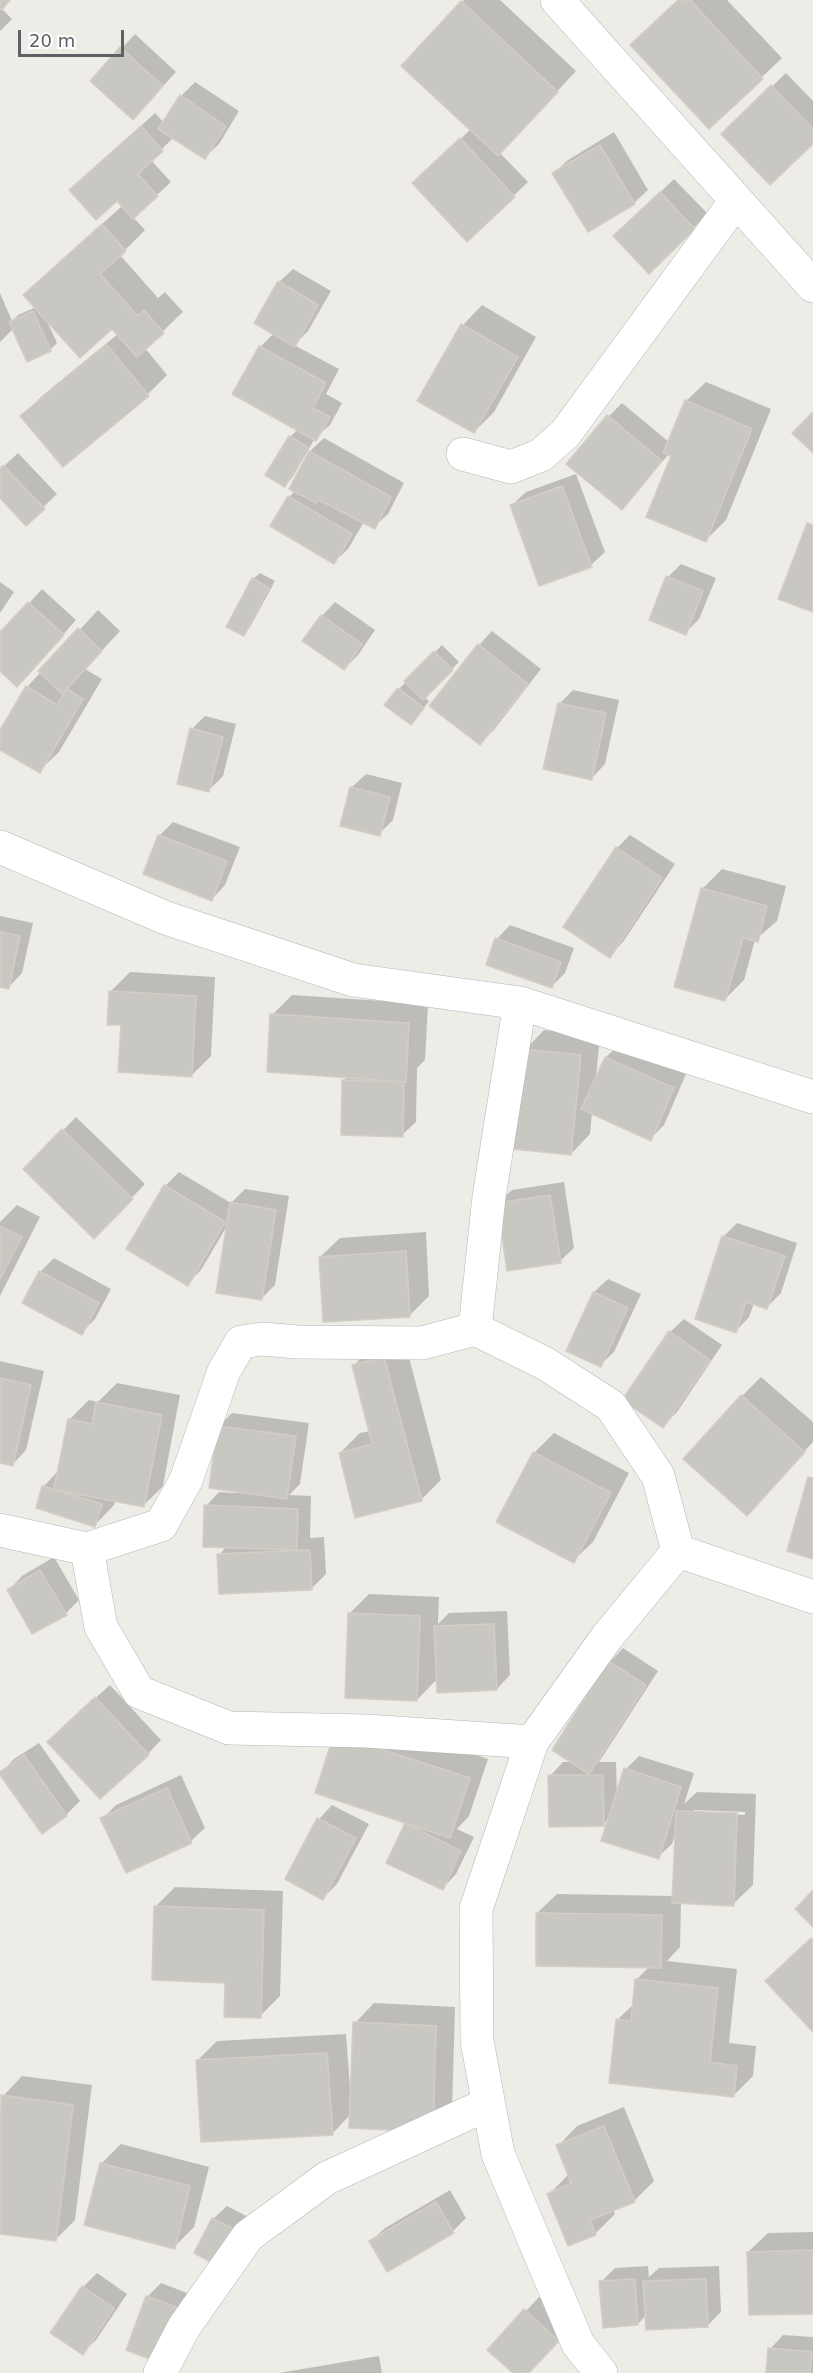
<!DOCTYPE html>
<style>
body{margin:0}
#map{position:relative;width:813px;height:2373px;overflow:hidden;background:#eeece6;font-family:"DejaVu Sans",sans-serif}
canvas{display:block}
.scale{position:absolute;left:18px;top:30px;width:106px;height:27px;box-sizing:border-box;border:3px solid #5d6064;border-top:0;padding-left:8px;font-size:18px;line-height:21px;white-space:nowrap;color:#5d6064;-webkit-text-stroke:4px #fff;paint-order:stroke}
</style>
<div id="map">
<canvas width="813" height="2373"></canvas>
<div class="scale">20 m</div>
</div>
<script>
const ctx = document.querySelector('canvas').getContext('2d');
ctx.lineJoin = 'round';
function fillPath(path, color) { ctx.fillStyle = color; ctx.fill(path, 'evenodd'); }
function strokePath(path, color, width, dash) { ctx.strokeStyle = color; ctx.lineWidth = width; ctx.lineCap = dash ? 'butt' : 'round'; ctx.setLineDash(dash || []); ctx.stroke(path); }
fillPath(new Path2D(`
 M0 0H11L2 9 12 19 0 31Z
 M464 0H500L576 71 500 153 528 182 468 240 428 170 471 129 404 65Z
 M679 0H727L782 58 709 127Z
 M135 34 176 72 147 104 92 81Z
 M786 73 813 101V142L723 134Z
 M195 82 239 111 219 144 205 157 174 137 151 160 171 182 133 217 145 230 120 255 158 298 165 292 183 312 145 348 167 375 148 394 63 465 22 416 42 396 118 334 112 327 46 319 57 343 50 350 14 328 0 342V293L12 321 18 315 36 307 25 295 123 205 85 177 155 113 164 123 181 96Z
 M614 132 648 190 634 203 554 173 568 160Z
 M674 179 708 214 649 271 615 236Z
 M293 269 331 291 308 331 294 345 339 369 326 394 342 403 330 425 315 438 292 478 285 485 290 437 298 429 260 347 274 333 279 282Z
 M482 305 536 337 494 412 474 432 463 325Z
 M706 382 771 409 726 520 706 540 673 455 669 454 622 508 609 416 622 403 669 442 686 401Z
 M324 438 404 483 388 514 374 527 364 522 348 549 334 562 289 497 296 490 309 452Z
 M18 453 57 494 26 524 0 496V470Z
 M576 474 605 552 591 565 512 505 526 492Z
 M681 564 716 578 699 619 685 633 668 577Z
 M260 573 275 581 250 627 243 634 253 579Z
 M0 582 14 592 0 613Z
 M42 589 76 620 31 671 0 669V635Z
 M335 602 375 630 358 655 344 669 322 616Z
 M98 610 120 631 85 669 102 679 59 752 39 771 0 748V733L27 687Z
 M492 631 541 669 494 730 480 743 479 645Z
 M442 645 459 662 424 697 429 701 417 717 399 689Z
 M573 690 619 700 605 764 592 778 559 704Z
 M205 716 236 724 223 776 209 790 192 729Z
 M366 774 402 783 393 820 379 834 342 825 352 787Z
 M173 822 240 847 225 885 212 899 145 874 160 835Z
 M630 835 675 864 623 942 610 956 617 848Z
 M722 869 786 886 777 921 755 940 744 980 725 999 702 889Z
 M0 916 33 923 22 973 9 987 0 985Z
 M510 925 574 948 565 973 552 986 497 939Z
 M130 972 215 977 211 1056 191 1076 122 1024 110 992Z
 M292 995 428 1004 425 1060 417 1068 416 1122 402 1135 344 1080 348 1076 272 1015Z
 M544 1030 600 1036 596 1078 606 1057 620 1044 686 1074 664 1125 650 1139 592 1112 590 1134 571 1154 525 1050Z
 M76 1117 145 1184 94 1237 25 1169Z
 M179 1172 231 1203 245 1189 289 1196 275 1285 261 1299 227 1226 201 1270 187 1284 165 1186Z
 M564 1182 574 1248 560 1261 498 1203 512 1190Z
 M17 1205 40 1217 0 1296V1222Z
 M737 1223 797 1243 781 1293 767 1307 754 1303 749 1317 736 1331 697 1318 724 1236Z
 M426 1232 429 1296 410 1315 320 1257 340 1238Z
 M54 1258 111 1289 95 1319 81 1333 40 1272Z
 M608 1279 641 1294 614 1352 600 1365 568 1350 594 1292Z
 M684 1319 722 1345 677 1412 663 1426 670 1332Z
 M404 1338 441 1480 421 1500 340 1453 360 1433 370 1431 353 1366 373 1346Z
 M0 1361 44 1371 26 1450 13 1464 0 1461Z
 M761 1377 813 1422V1442L747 1514 742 1396Z
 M117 1383 180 1395 163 1486 144 1505 116 1500 114 1505 95 1525 38 1507 44 1486 59 1470 69 1420 89 1400 98 1402Z
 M232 1413 309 1423 300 1484 289 1495 311 1496 310 1538 324 1537 326 1574 312 1588 219 1555 227 1546 206 1506 219 1492 236 1493 218 1427Z
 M554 1433 629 1473 593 1542 573 1561 534 1453Z
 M54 1557 79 1600 66 1613 9 1590 22 1576Z
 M369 1594 439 1597 438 1624 449 1613 507 1611 510 1675 497 1689 438 1678 417 1700 349 1614Z
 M623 1648 658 1671 599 1762H616L617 1795 626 1769 639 1756 694 1773 684 1804 697 1792 756 1794 753 1885 733 1904 681 1902 680 1947 667 1961 737 1969 729 2043 756 2046 753 2076 733 2096 617 2020 634 2004 637 1979 649 1967 537 1913 557 1894 673 1896 675 1834 672 1844 658 1857 610 1818 603 1825 550 1776 563 1762H574L610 1662ZM694 1810 745 1812V1815L694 1813Z
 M110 1685 161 1740 148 1754 62 1728Z
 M355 1715 488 1759 469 1816 457 1829 474 1837 456 1874 443 1888 406 1824 408 1822Z
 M39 1743 80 1801 66 1815 1 1773 14 1759Z
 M181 1775 205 1828 191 1841 102 1819 116 1805Z
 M332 1805 369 1824 337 1884 323 1898 319 1819Z
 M175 1887 283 1891 280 1996 260 2016 155 1907Z
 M374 2003 455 2007 452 2111 351 2114 332 2134 197 2061 217 2041 346 2034 350 2088H352L355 2023Z
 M22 2076 92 2085 75 2220 55 2240 0 2232V2116L3 2096Z
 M624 2107 654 2181 635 2200 613 2209 615 2214 595 2234 549 2194 569 2174 558 2146 577 2126Z
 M121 2144 209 2167 194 2227 174 2247 101 2164Z
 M450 2190 466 2218 453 2231 371 2241 385 2228Z
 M227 2206 262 2224 244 2257 213 2219Z
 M813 2232V2312L748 2252 768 2233Z
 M648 2266 649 2277 659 2268 719 2266 721 2312 708 2325 646 2315 638 2324 601 2282 615 2268Z
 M97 2273 127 2294 96 2340 82 2353 83 2287Z
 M161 2283 203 2299 170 2365 147 2297Z
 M539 2297 571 2326 528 2373H515L490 2350Z
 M783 2335 813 2337V2373H768L770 2349Z
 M379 2356 382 2373H279Z`), '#0003');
const building = new Path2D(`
 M0 0H9L2 10 0 9Z
 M678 0H690L763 79 709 129 630 45Z
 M461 1 558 92 498 156 401 66Z
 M120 47 163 86 133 120 90 81Z
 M771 85 813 129V144L770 185 721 134Z
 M180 95 226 126 205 159 158 129Z
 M141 126 163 151 138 174 158 196 133 219 117 201 96 220 69 190Z
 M460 138 515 197 467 242 412 183Z
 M600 145 635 204 588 232 552 173Z
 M660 192 695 229 649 274 613 236Z
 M102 224 126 251 100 274 138 316 144 310 164 333 137 357 112 329 80 358 23 295Z
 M278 281 318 305 295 347 254 323Z
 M33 311 51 351 27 362 9 322Z
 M461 324 518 357 474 433 417 401Z
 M107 345 149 396 63 467 20 416Z
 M259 346 326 383 313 408 330 417 316 441 232 394Z
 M685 400 752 429 706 542 646 517 671 456 663 453Z
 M813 412V453L792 433Z
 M607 415 662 461 622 510 566 464Z
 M289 436 308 447 285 487 265 475Z
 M309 451 391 497 375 529 319 500 316 503 289 489Z
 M3 465 45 509 26 526 0 498V469Z
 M562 486 592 567 539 586 510 505Z
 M288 496 352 534 334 564 270 526Z
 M807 523 813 525V612L778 599Z
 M666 576 703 591 686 635 649 620Z
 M252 578 269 588 244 636 226 627Z
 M28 602 64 635 17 687 0 671V632Z
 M321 615 362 644 344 670 302 641Z
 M78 628 102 651 67 689 83 699 40 773 0 750V730L26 686 57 705 65 691 62 694 38 671Z
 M478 644 528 684 480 745 429 706Z
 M434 651 453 670 423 700 404 681Z
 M398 688 424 708 411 725 384 705Z
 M558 703 606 713 592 780 543 769Z
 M190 728 223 737 209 792 177 784Z
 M350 787 390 797 380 836 340 826Z
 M158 835 227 861 212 901 143 874Z
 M616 847 662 878 610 958 563 927Z
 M701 888 767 906 758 942 743 938 725 1001 674 987Z
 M0 932 20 936 9 989 0 987Z
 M495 938 561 962 552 988 486 965Z
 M109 991 196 996 192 1077 118 1072 121 1025H107Z
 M270 1014 409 1023 406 1082 267 1072Z
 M523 1049 581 1055 571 1155 513 1149Z
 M605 1057 674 1088 651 1141 581 1109Z
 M342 1080 404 1082 403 1137 341 1135Z
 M62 1129 133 1199 94 1239 23 1169Z
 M164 1185 225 1222 188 1286 126 1249Z
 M550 1195 561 1263 507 1271 497 1203Z
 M230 1202 276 1210 262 1300 216 1293Z
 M0 1226 22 1237 0 1279Z
 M722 1236 785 1256 767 1309 746 1302 736 1333 695 1319Z
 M406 1251 410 1317 323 1322 319 1257Z
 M39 1271 99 1303 82 1335 22 1303Z
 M593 1292 628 1308 601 1367 566 1351Z
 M669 1331 710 1360 663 1428 622 1400Z
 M384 1357 422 1501 355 1518 339 1453 372 1444 352 1365Z
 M0 1378 31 1385 13 1466 0 1463Z
 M741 1395 805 1452 747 1516 683 1459Z
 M96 1402 162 1415 144 1507 56 1490 102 1504 95 1527 36 1508 42 1486 54 1489 68 1419 92 1424Z
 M217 1426 296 1436 287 1499 209 1488Z
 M533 1452 611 1493 574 1563 496 1522Z
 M808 1477 813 1478V1559L787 1551Z
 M204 1505 298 1509 297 1550 203 1547Z
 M310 1550 312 1590 219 1594 217 1554Z
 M40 1570 67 1615 32 1634 7 1590Z
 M348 1613 420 1616 417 1701 345 1698Z
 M494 1624 497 1690 437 1693 434 1626Z
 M608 1661 646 1685 589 1774 552 1750Z
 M95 1697 149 1755 100 1799 47 1742Z
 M334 1734 470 1778 450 1838 315 1793Z
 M24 1755 67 1816 42 1834 0 1775V1772Z
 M624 1768 681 1787 659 1859 601 1841Z
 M548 1775H603L604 1826 549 1827Z
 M167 1788 192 1843 126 1873 100 1818Z
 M676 1811 737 1813 734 1906 672 1903Z
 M317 1818 356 1838 323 1900 285 1879Z
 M405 1823 461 1851 443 1890 386 1863Z
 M813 1890V1927L795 1909Z
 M154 1906 264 1910 261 2018 224 2017 225 1983 152 1980Z
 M536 1913 662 1915 661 1968 536 1966Z
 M811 1938 813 1940V2032L765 1981Z
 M635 1979 718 1988 710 2062 737 2066 734 2097 609 2083 616 2019 631 2021Z
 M353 2022 436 2026 433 2132 349 2128Z
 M327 2053 333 2135 201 2142 196 2060Z
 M1 2095 73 2105 56 2241 0 2234Z
 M604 2126 635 2202 590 2220 596 2235 568 2246 547 2194 571 2183 556 2145Z
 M100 2163 190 2186 175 2249 84 2225Z
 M436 2202 454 2233 387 2272 369 2241Z
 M212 2218 250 2238 231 2273 194 2253Z
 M813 2250V2314L749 2315 747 2252Z
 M635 2279 638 2325 603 2328 599 2281Z
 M706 2279 708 2327 646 2330 643 2281Z
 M82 2286 114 2308 83 2355 50 2333Z
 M146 2296 190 2312 170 2367 126 2350Z
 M524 2309 559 2341 529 2373H513L487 2350Z
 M768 2348 812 2352 810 2373H766Z`);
fillPath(building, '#c9c7c2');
strokePath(building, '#d2cec5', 1.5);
const street = new Path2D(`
 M557 0 813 286
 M463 454 511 467 541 455 565 434 735 202
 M0 847 166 918 353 980 520 1003 813 1097
 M520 1003 489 1197 475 1329 546 1364 611 1406 658 1476 678 1551
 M0 1530 87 1549 161 1525 186 1480 224 1371 241 1342 263 1339 297 1342 422 1343 475 1329
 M87 1549 101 1627 139 1692 229 1728 366 1731 532 1742
 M678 1551 813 1597
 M160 2373 184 2327 248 2236 327 2178 488 2104
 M601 2373 578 2344 498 2154 477 2041 476 1909 532 1742 607 1637 678 1551`);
strokePath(street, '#b3b5b9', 34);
strokePath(street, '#fff', 33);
</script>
